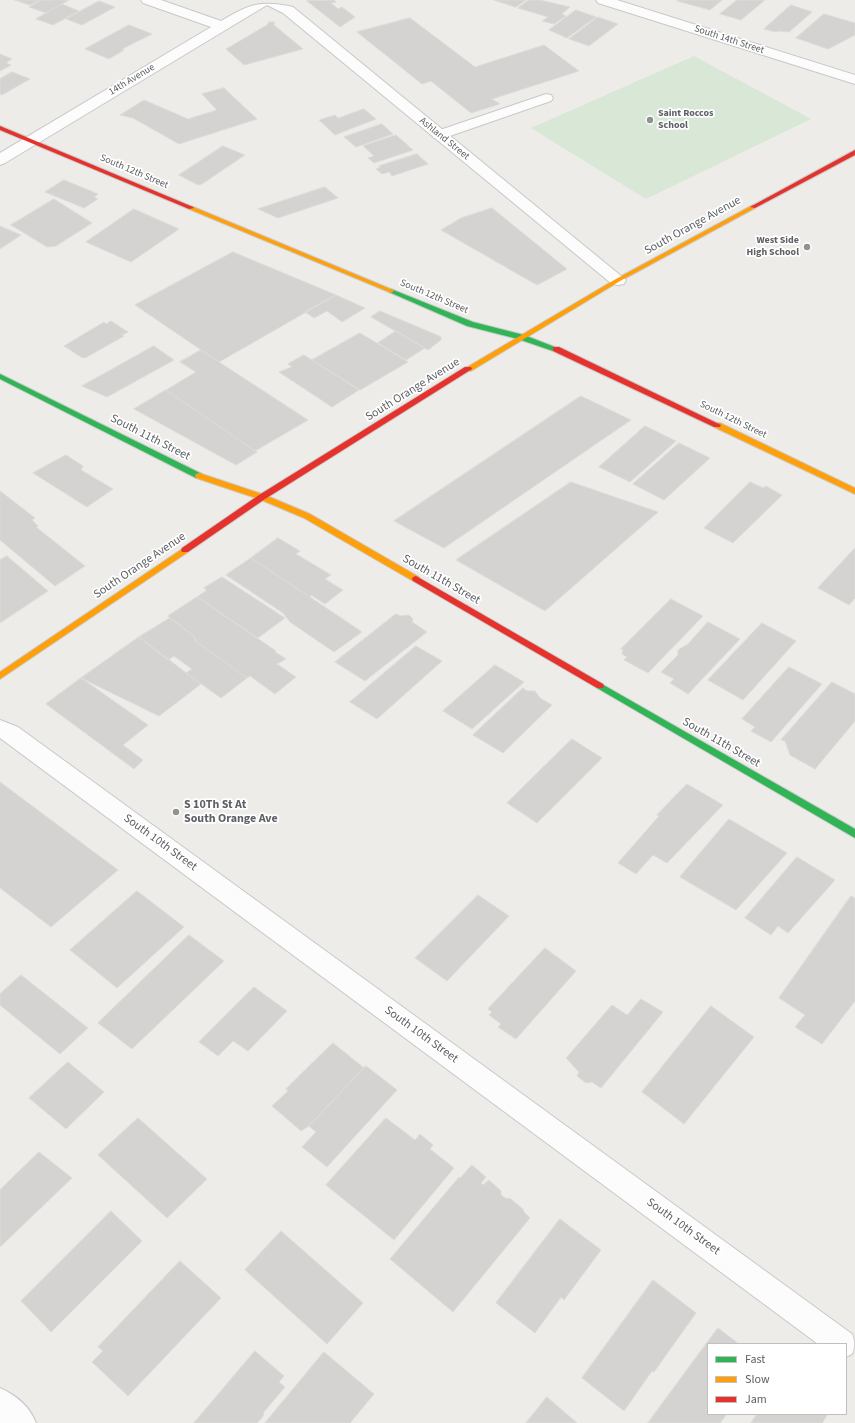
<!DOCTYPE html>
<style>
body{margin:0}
#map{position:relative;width:855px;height:1423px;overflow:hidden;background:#edece9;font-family:"Source Sans 3",sans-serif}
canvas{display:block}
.legend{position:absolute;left:707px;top:1343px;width:140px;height:72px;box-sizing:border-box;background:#fff;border:1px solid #bfc0c1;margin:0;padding:5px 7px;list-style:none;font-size:12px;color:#5e6165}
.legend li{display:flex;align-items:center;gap:8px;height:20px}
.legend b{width:20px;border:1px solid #bfc0c1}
</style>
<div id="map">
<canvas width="855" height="1423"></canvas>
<ul class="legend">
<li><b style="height:5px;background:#30b455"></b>Fast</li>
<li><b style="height:5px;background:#ff9f0a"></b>Slow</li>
<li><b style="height:5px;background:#e5322d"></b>Jam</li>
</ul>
</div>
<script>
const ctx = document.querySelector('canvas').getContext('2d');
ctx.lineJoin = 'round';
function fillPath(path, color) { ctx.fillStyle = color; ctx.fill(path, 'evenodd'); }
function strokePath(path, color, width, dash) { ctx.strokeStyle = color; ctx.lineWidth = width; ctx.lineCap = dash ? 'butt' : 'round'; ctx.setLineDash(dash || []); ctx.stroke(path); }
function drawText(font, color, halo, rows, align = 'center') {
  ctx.font = font + ' "Source Sans 3",sans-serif'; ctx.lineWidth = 3.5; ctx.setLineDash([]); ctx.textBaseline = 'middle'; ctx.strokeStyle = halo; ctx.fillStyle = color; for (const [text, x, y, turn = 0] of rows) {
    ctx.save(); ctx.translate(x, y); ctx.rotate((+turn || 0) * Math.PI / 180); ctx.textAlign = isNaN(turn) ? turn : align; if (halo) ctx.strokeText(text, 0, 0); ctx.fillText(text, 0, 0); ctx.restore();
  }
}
fillPath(new Path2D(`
 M694 56 811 119 646 199 531 128Z`), '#d8e7d6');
const building = new Path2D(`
 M15 0H40L30 5Z
 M42 0H69L46 13 29 7Z
 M334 0 336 2 331 3 338 9 342 7 355 17 340 27 307 1Z
 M494 0H526L516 7Z
 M529 0H540L570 7 562 14 566 16 554 24 542 21 548 17 518 8Z
 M679 0H722L710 10 677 1Z
 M737 0H765L741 20 720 14Z
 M99 1 115 7 82 25 66 19Z
 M62 4 79 11 53 25 36 19Z
 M791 5 812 12 789 32 778 31 776 32 764 29Z
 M576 10 596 17 567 38 549 30Z
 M824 14 855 23V35L828 49 796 38Z
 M598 17 618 24 589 46 569 39Z
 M410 18 475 67 544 45 579 71 492 99 500 104 471 113 431 81 422 84 357 32Z
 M269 22H275L274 25 303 49 244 65 226 49 267 25Z
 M129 25 152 34 122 49 124 50 109 59 85 49Z
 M0 54 12 59 6 63 11 65 0 71Z
 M12 72 30 79 2 95 0 94V79Z
 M224 88 257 119 179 144 133 118 120 115 144 100 188 119 217 110 202 94Z
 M364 109 376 119 335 135 319 120 335 115 338 118Z
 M382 124 393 134 356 147 344 137Z
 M396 135 413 150 374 163 368 158 374 156 363 146Z
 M223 146 245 155 202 184 198 185 179 175Z
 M417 154 428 164 392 176 389 172 382 174 376 169 381 167 379 166Z
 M64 180 98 194 94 197 98 199 84 208 45 192Z
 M325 187 338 198 278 218 258 209Z
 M54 199 92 223 56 246 47 247 11 225Z
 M492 208 567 269 537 285 441 230 461 218Z
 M134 209 179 229 131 262 86 242Z
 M0 226 21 235 0 249Z
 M233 252 336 295 219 362 135 305Z
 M336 295 365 308 342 322 327 311 314 318 305 312Z
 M380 311 437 335 441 337V340L428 350 371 317Z
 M111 321 128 332 122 335 124 336 85 358 81 357 64 346 104 322 106 324Z
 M396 331 425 348 406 360 378 343Z
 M360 333 408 362 360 390 312 360Z
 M154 346 174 360 107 397 82 386Z
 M201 350 219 362 308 420 255 451 166 390 196 372 180 362Z
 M304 355 312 360 359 390 332 407 279 372 292 367 288 364Z
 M166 390 255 451 257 452 236 465 134 409Z
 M581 396 631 420 444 548 394 521Z
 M645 426 676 441 630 482 599 467Z
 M679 443 710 458 664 500 633 484Z
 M66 455 83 466 81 470 113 489 87 507 33 473Z
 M571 482 658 512 545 611 456 560Z
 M750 482 763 488 766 486 782 495 733 543 704 528Z
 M0 491 35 518 32 520 38 526 36 527 85 566 55 586 0 540Z
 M278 538 300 551 296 554 331 575 325 579 343 590 325 604 311 595 310 597 251 558Z
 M855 548V598L849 605 818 588Z
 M7 556 48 591 0 623V560Z
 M251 558 310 597 362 632 334 652 290 622 283 613 226 575Z
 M222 577 285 618 258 638 197 597 207 590 204 588Z
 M197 597 276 651 275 652 286 659 277 664 296 677 275 694 250 676 247 678 195 641V637L168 616Z
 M671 599 703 616 648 673 624 660 627 657 622 654 623 650 621 649Z
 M396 614 400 616 409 615 413 619 412 622 427 632 365 681 335 662Z
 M170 618 195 637V641L247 678 221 698 186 673 192 669 174 656 168 660 139 637Z
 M708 622 740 639 688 694 670 683 674 679 661 672 678 655V650L688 644Z
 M762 623 796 641 743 700 708 680Z
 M139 637 201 684 159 716 81 678Z
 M416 646 442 661 377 719 350 702Z
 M495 665 524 682 472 729 443 711Z
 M789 667 822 684 771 742 751 731 755 727 742 719Z
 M81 678 148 725 123 745 143 760 134 769 46 704Z
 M832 682 855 694V721L815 769 790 755 785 741 781 740Z
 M523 688 527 691H535L540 698 552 705 503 753 473 735Z
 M572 739 602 758 537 823 507 803Z
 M0 782 118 870 51 927 0 888Z
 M687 784 723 805 667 863 653 855 636 874 618 863 659 816 657 815Z
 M729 819 787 853 736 910 680 877Z
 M797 857 835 880 788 933 778 926 771 935 745 918Z
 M137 891 184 927 117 988 70 950Z
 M478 895 509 916 447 981 415 958Z
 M851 896 855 898V1001L822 1044 795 1027 805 1015 779 998Z
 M189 935 224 961 132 1049 98 1023Z
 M545 948 576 971 516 1039 498 1027 501 1024 489 1015 492 1012 488 1009Z
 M21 975 88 1028 60 1054 0 1005V994Z
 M254 987 287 1011 248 1051 233 1041 218 1056 199 1042Z
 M641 999 663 1012 601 1088 592 1082 586 1083 577 1076 579 1072 566 1058 612 1005 627 1015Z
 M711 1006 754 1037 684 1124 642 1092Z
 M333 1043 364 1068 309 1126 301 1131 272 1106 288 1091 286 1089Z
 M68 1062 104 1092 66 1129 29 1098Z
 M366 1066 397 1090 327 1167 302 1147 316 1132 309 1126Z
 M138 1118 207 1179 167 1218 98 1155Z
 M386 1118 415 1140 420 1134 433 1145 430 1149 454 1168 394 1240 326 1185Z
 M39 1152 72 1178 0 1247V1190Z
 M472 1165 486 1177 481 1183 483 1185 489 1180 501 1191V1195L505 1198 511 1199 523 1209 524 1212 530 1218 453 1312 390 1259 459 1177 460 1178Z
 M111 1211 142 1241 51 1332 21 1301Z
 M560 1219 601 1250 564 1300 561 1297 535 1333 496 1303Z
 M281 1231 363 1303 327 1344 245 1270Z
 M180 1261 221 1298 128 1396 92 1362 103 1351 98 1347Z
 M653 1280 696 1313 654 1372 652 1371 624 1411 582 1378Z
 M718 1328 739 1344H708V1414H727L720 1423H648Z
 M255 1351 284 1376 279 1382 285 1387 263 1413 264 1415 257 1423H194Z
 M324 1352 374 1394 350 1423H265Z
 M547 1397 577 1423H526Z
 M757 1414H828L822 1423H751Z`);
fillPath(building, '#d4d3d1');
strokePath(building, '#dcdbd8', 1);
const lane = new Path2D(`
 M546 94 551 95 553 98 551 101 444 138H434L432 135 434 132Z`);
const street = new Path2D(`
 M141 0H161L221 21C249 4 260 0 293 7L626 280 624 284 618 285 612 284 283 13 267 5 5 163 0 165V153L211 27 143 3Z
 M596 0H617L855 75V84L598 3Z
 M0 720 18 727 852 1334C855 1341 855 1347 852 1354L846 1357V1344H818L0 738Z
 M0 1388C16 1395 30 1407 36 1423H0Z`);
const fast = new Path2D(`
 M391 289 473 322 524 335 560 349 559 351H553L518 339 467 326 389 292V290Z
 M0 374 202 474 203 476 202 478H196L0 379Z
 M600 683 855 829V838L597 688 596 686 597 684Z`);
const slow = new Path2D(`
 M753 205 755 206V208L620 281 471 371H465L464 369 616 279Z
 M191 206 393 290 394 291 391 293 389 292 189 209V207Z
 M714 423H720L855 488V494L714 427Z
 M199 473 265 495 310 514 419 577 420 579 419 581H413L304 518 259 499 196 478 195 476 196 474Z
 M185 547 189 550 188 552 0 679V672Z`);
const jam = new Path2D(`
 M0 126 193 207 194 208 189 209 0 130Z
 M855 150V155L755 208 750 207Z
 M553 347H559L721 425 720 427H714L553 351Z
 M465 367H471L472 369 265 499 188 552H182L181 550 182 548 259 495Z
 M416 576 603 684 604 686 603 688H597L413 581 412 579 413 577Z`);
strokePath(lane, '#c8c8c8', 2);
strokePath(street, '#c8c8c8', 2);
strokePath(fast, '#cacaca', 2);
strokePath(slow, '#cacaca', 2);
strokePath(jam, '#cacaca', 2);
fillPath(lane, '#fcfcfc');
fillPath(street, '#fcfcfc');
fillPath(fast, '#30b455');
fillPath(slow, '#ff9f0a');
fillPath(jam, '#e5322d');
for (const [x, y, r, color] of [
 [650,120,4,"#909293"],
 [807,247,4,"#909293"],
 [176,812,4,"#909293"]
]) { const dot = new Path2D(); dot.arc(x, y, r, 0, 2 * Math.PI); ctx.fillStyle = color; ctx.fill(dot); strokePath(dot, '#fff', 1.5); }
drawText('10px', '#5e6165', '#fff', [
 ["South 14th Street",729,40,18],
 ["14th Avenue",132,80,-31],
 ["Ashland Street",444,139,39],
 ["South 12th Street",134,172,23],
 ["South 12th Street",434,297,23],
 ["South 12th Street",733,420,26]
]);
drawText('bold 10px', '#5e6165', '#fff', [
 ["Saint Roccos",658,114],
 ["School",658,126],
 ["West Side",799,241,"right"],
 ["High School",799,253,"right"]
], 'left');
drawText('12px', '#5e6165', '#fff', [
 ["South Orange Avenue",693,226,-29],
 ["South Orange Avenue",413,390,-32],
 ["South 11th Street",150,438,27],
 ["South Orange Avenue",140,566,-34],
 ["South 11th Street",441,580,30],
 ["South 11th Street",721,743,30],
 ["South 10th Street",160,843,36],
 ["South 10th Street",421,1035,36],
 ["South 10th Street",683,1227,36]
]);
drawText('bold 12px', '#5e6165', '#fff', [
 ["S 10Th St At",184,805],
 ["South Orange Ave",184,819]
], 'left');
</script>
